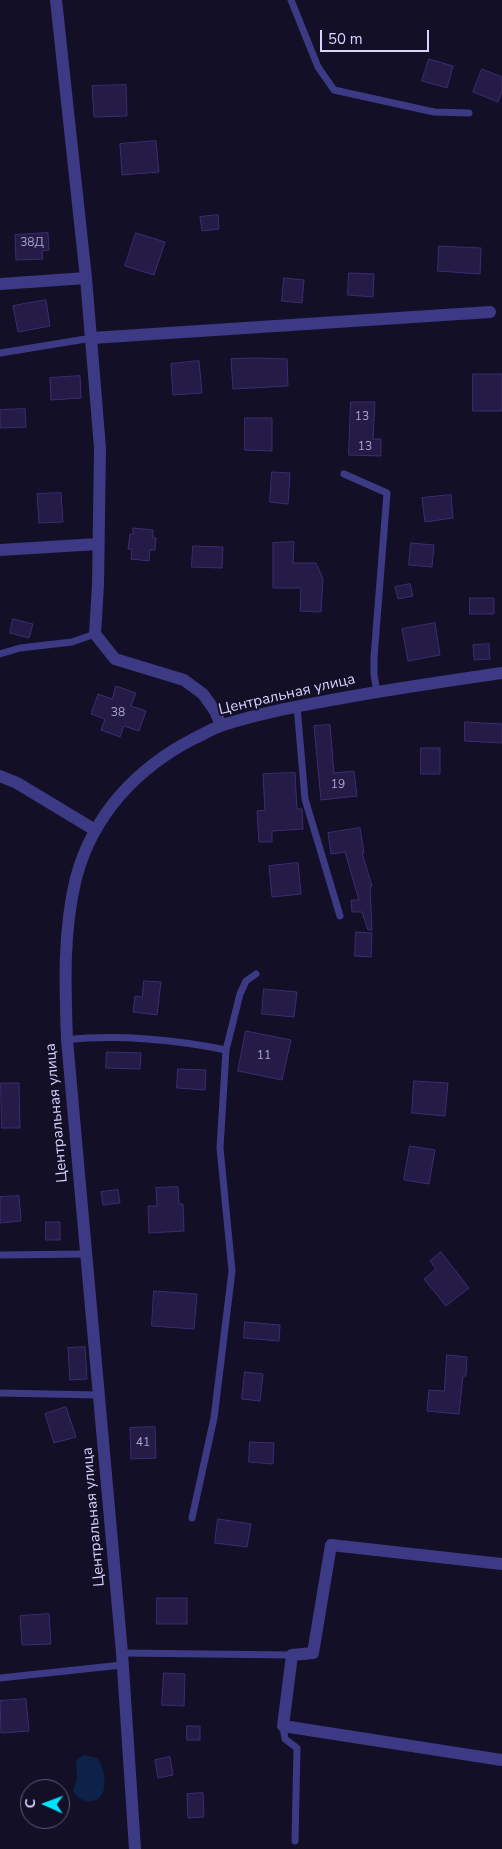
<!DOCTYPE html>
<meta charset="utf-8">
<style>
body{margin:0}
#map{position:relative;width:502px;height:1849px;overflow:hidden;background:#130f26;font-family:"Nunito Sans",sans-serif}
canvas{display:block}
.north{position:absolute;left:20px;top:1779px;width:50px;height:50px;box-sizing:border-box;background:#130f26;border:1px solid #625e7d;border-radius:50%;rotate:272deg;font-size:14px;font-weight:700;line-height:20px;text-align:center;color:#d9d4ff}
.north::after{content:'';display:block;margin:auto;width:18px;height:22px;background:#00e5ff;clip-path:polygon(50% 0,100% 100%,50% 72%,0 100%)}
.scale{position:absolute;left:320px;top:30px;width:109px;height:22px;box-sizing:border-box;border:2px solid #d9d4ff;border-top:0;padding-left:6px;font-size:15px;line-height:18px;white-space:nowrap;color:#d9d4ff;-webkit-text-stroke:4px #130f26;paint-order:stroke}
</style>
<div id="map">
<canvas width="502" height="1849"></canvas>
<div class="north">С</div>
<div class="scale">50 m</div>
</div>
<script>
const ctx = document.querySelector('canvas').getContext('2d');
ctx.lineJoin = 'round';
function fillPath(path, color) { ctx.fillStyle = color; ctx.fill(path, 'evenodd'); }
function strokePath(path, color, width, dash) { ctx.strokeStyle = color; ctx.lineWidth = width; ctx.lineCap = dash ? 'butt' : 'round'; ctx.setLineDash(dash || []); ctx.stroke(path); }
function drawText(font, color, halo, rows, align = 'center') {
  ctx.font = font + ' "Nunito Sans",sans-serif'; ctx.lineWidth = 4; ctx.setLineDash([]); ctx.textBaseline = 'middle'; ctx.strokeStyle = halo; ctx.fillStyle = color; for (const [text, x, y, turn = 0] of rows) {
    ctx.save(); ctx.translate(x, y); ctx.rotate((+turn || 0) * Math.PI / 180); ctx.textAlign = isNaN(turn) ? turn : align; if (halo) ctx.strokeText(text, 0, 0); ctx.fillText(text, 0, 0); ctx.restore();
  }
}
fillPath(new Path2D(`
 M84 1755 97 1758C104 1766 109 1790 99 1798 91 1805 77 1800 73 1790 74 1786 76 1783 77 1779 78 1769 71 1760 84 1755Z`), '#0c2248');
const building = new Path2D(`
 M429 59 453 66 447 88 422 81Z
 M482 69 502 77V91L498 102 473 92Z
 M126 85 127 116 94 117 92 86Z
 M156 141 159 172 122 175 120 144Z
 M218 215 219 229 202 231 200 217Z
 M48 233 49 250 42 251 43 259 16 260 15 235Z
 M136 233 165 242 154 275 125 266Z
 M439 246 481 248 480 274 438 271Z
 M349 273 374 274 373 297 348 295Z
 M284 278 304 280 302 303 282 301Z
 M46 300 50 326 18 332 13 306Z
 M257 358 287 359 288 386 233 389 231 359Z
 M199 361 202 393 173 395 171 364Z
 M473 374H502V411H473Z
 M80 376 81 398 51 400 50 378Z
 M351 402H375L373 439H381V456L349 455Z
 M25 409 26 427 0 428V410Z
 M245 418H272V451L245 450Z
 M272 472 290 473 288 504 270 502Z
 M61 493 63 522 39 523 37 494Z
 M451 495 453 518 425 522 422 498Z
 M133 528 153 530V538H156L155 550H150L149 561 131 559 132 549H128L130 534H133Z
 M294 542 293 563H316L323 579 321 612 300 611 301 588H273V543Z
 M411 543 434 545 432 567 409 565Z
 M193 546 223 547 222 568 192 567Z
 M410 584 413 596 398 599 395 587Z
 M470 598H494V614H470Z
 M13 619 33 624 29 638 10 633Z
 M435 623 440 655 408 661 402 629Z
 M489 644 490 659 474 660 473 645Z
 M116 686 136 693 131 706 146 711 139 731 124 726 120 737 101 730 105 719 91 714 98 694 112 699Z
 M465 722 502 724V743L465 741Z
 M330 725 334 773 354 771 357 796 321 800 314 726Z
 M421 748H440V774H421Z
 M295 773 297 809H302L303 829 272 831V842H259L257 811 265 810 263 774Z
 M360 828 364 853H362L372 886 370 887 372 930H368L362 912H352L351 900H359L345 852 331 854 328 833Z
 M298 863 301 894 272 897 269 866Z
 M356 932 372 933 371 957 355 956Z
 M144 981 161 982 157 1015 133 1012 135 996 142 997Z
 M264 989 297 992 294 1017 262 1014Z
 M246 1031 291 1040 282 1080 238 1071Z
 M107 1052 141 1053 140 1069 106 1068Z
 M178 1069 206 1070 205 1090 177 1088Z
 M414 1081 448 1083 445 1116 412 1113Z
 M1 1083H19L20 1128H2Z
 M410 1146 435 1150 429 1184 404 1180Z
 M178 1187 179 1204H183L184 1231 149 1233 148 1206H157L156 1188Z
 M118 1190 120 1203 103 1205 101 1192Z
 M19 1196 21 1221 0 1223V1197Z
 M46 1222H60V1240H46Z
 M441 1252 469 1288 446 1306 424 1279 436 1269 430 1261Z
 M154 1291 197 1294 194 1329 152 1326Z
 M245 1322 280 1325 279 1341 244 1338Z
 M85 1347 87 1379 70 1380 68 1348Z
 M447 1355 467 1357 466 1376H463L459 1414 427 1411 429 1390 444 1391Z
 M245 1372 263 1374 260 1401 242 1399Z
 M66 1407 76 1437 54 1443 45 1414Z
 M155 1427 156 1458 131 1459 130 1428Z
 M250 1442 274 1443 273 1464 249 1462Z
 M218 1519 251 1524 247 1547 215 1543Z
 M157 1598H187V1624H157Z
 M49 1614 51 1644 22 1645 20 1616Z
 M164 1673 185 1674 184 1706 162 1705Z
 M26 1699 29 1731 1 1733 0 1701Z
 M187 1726H200V1740H187Z
 M170 1757 173 1775 158 1778 155 1760Z
 M203 1793 204 1817 188 1818 187 1794Z`);
fillPath(building, '#241b47');
strokePath(building, '#3b2d73', 1);
strokePath(new Path2D(`
 M291 0 318 67 334 90 434 112 469 113
 M0 353 92 338
 M344 474 387 493 374 657V675L377 692
 M0 654 20 648 72 642 95 634
 M297 706 305 799 340 916
 M67 1040C116 1034 178 1040 226 1050L220 1148 232 1271 214 1418 192 1518
 M226 1050 240 994 246 981 256 974
 M0 1255 86 1254
 M0 1393 99 1395
 M122 1653 292 1655
 M0 1678 122 1665
 M283 1726 285 1739 297 1748 295 1841`), '#3d3a85', 7);
strokePath(new Path2D(`
 M56 0 86 278 100 448 98 585 95 634 115 659 184 680 203 694 215 711 221 725
 M0 284 86 278
 M92 338 490 312
 M0 550 98 544
 M0 776 17 783 95 830
 M502 1564 331 1545 313 1653 292 1655 283 1726 502 1760`), '#3d3a85', 12);
strokePath(new Path2D(`
 M135 1849 122 1653 67 1040C65 985 63 931 76 878 93 814 138 767 195 738 204 734 213 728 223 725 260 713 299 706 337 699 392 689 447 681 502 673`), '#3d3a85', 12);
drawText('12px', '#aca6d1', null, [
 ["38Д",32,243],
 ["13",362,417],
 ["13",365,447],
 ["38",118,713],
 ["19",338,785],
 ["11",264,1056],
 ["41",143,1443]
]);
drawText('15px', '#d9d4ff', '#130f26', [
 ["Центральная улица",287,695,-13],
 ["Центральная улица",57,1113,-95],
 ["Центральная улица",94,1517,-95]
]);
</script>
